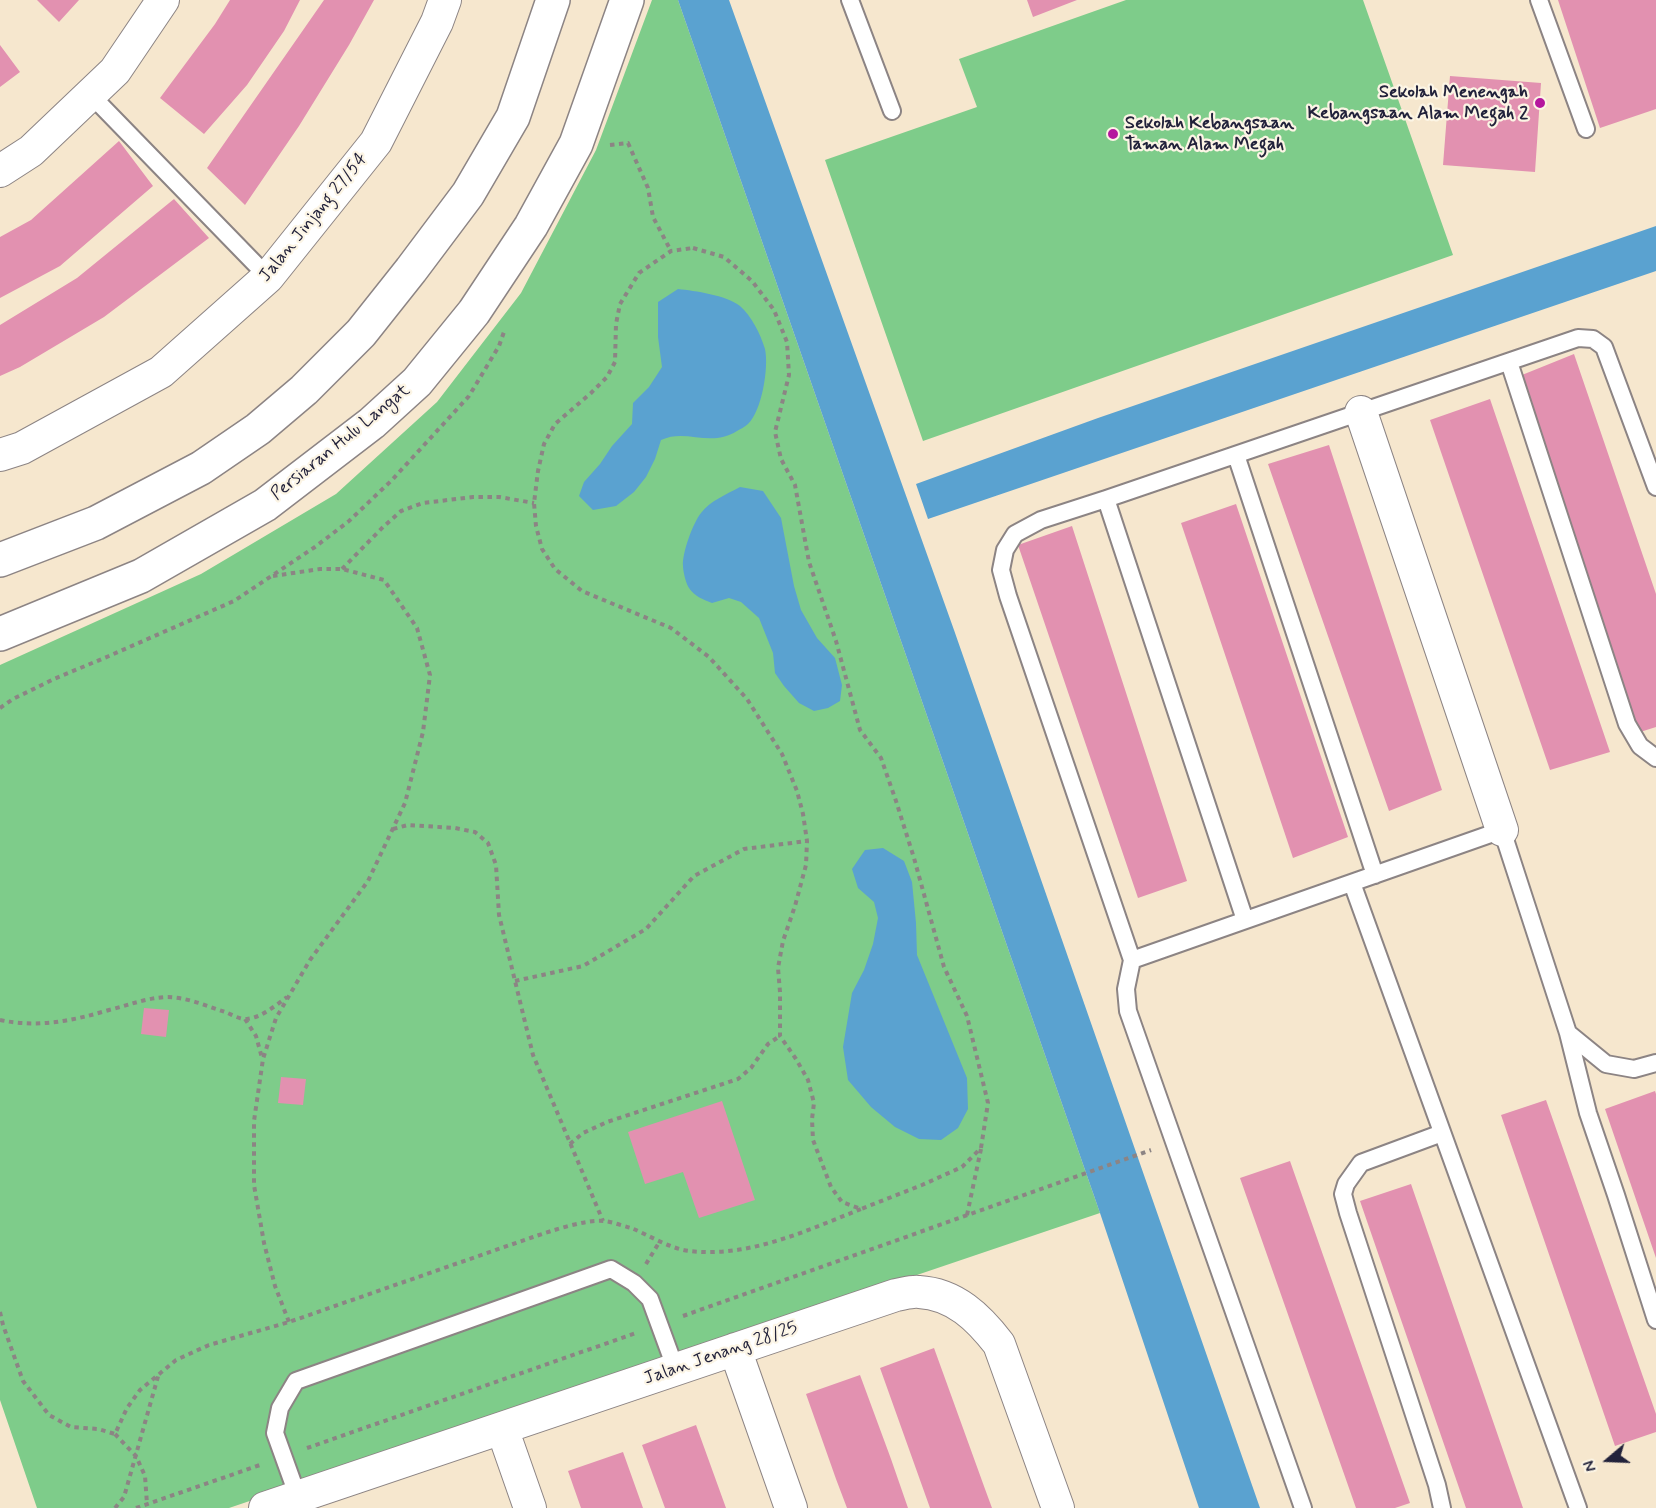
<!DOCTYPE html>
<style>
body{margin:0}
#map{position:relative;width:1656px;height:1508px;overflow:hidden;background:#f6e7ce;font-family:Mynerve,sans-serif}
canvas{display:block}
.north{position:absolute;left:1578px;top:1430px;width:60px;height:60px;-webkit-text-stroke:4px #fcf5e5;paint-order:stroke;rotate:251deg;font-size:16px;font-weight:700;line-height:24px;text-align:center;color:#22223b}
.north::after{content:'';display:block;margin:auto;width:21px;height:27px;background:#22223b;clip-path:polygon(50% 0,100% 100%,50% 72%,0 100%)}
</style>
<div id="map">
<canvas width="1656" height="1508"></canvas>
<div class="north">N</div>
</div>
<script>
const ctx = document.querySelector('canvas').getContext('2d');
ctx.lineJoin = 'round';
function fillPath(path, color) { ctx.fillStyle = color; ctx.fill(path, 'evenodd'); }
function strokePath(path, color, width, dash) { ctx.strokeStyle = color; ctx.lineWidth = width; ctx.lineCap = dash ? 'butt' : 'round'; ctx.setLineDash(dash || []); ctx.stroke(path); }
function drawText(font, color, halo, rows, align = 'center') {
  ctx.font = font + ' Mynerve,sans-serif'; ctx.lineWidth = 4.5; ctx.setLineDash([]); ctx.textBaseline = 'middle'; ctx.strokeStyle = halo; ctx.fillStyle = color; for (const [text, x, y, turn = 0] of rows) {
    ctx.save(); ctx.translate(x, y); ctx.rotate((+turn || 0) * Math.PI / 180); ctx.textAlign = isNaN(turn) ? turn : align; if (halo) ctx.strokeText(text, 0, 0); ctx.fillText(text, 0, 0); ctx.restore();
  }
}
fillPath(new Path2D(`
 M652 0H678L1100 1213 229 1508H37L0 1400V665L201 574 336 494 437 402 521 293 596 150Z
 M1126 0H1363L1453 255 923 441 825 160 977 107 959 59Z`), '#7ecc8a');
fillPath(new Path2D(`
 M678 0H729L954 630 1260 1508H1199L1100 1213Z
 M1656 226V271L928 519 916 484 1098 418Z
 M678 289C695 291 726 295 740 306 752 317 760 333 765 349 769 367 762 411 748 424 745 427 740 429 737 431 710 448 686 428 661 440L655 459 646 477 634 492 616 506 593 510 579 496 584 482 600 464 612 446 632 424 633 403 649 387 662 367 658 337V302Z
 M740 487 763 491 781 518 794 586 801 610 817 638 835 658 842 685 840 701 828 708 814 711 799 703 784 686 775 673 773 653 759 618 741 602 729 598 712 603C704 600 694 596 689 588 686 584 683 571 683 566 682 553 693 523 701 513 710 501 727 494 740 487Z
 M883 848 904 861 912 882 916 923 917 955 967 1078 968 1109 958 1128 941 1140 919 1139 895 1127 871 1107 848 1080 843 1047 852 993 864 970 873 944 878 918 874 902 858 888 852 869 865 850Z`), '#5aa2d0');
fillPath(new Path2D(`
 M37 0H79L59 22Z
 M230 0H300L284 31 247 85 204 134 160 98 215 24Z
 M324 0H374L349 45 299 126 245 205 207 168Z
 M1027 0H1077L1033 17Z
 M1558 0H1656V109L1600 128Z
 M0 45 20 72 0 87Z
 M1450 76 1541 83 1535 172 1443 165Z
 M119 141 153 186 60 266 0 298V237L31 220Z
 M174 199 209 238 104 317 20 367 0 376V325L77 278Z
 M1574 354 1656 594V727L1637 733 1517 377Z
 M1490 399 1610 752 1550 770 1430 420Z
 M1329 445 1442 790 1389 811 1268 464Z
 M1236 504 1348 837 1293 858 1181 523Z
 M1072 526 1187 881 1138 898 1018 545Z
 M144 1008 169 1010 166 1037 141 1034Z
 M281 1077 306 1079 303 1105 278 1103Z
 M1655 1091 1656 1094V1258L1605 1109Z
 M1546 1100 1656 1414V1432L1615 1446 1501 1115Z
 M722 1101 755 1200 699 1218 683 1172 645 1184 628 1132Z
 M1290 1161 1410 1503 1395 1508H1356L1240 1178Z
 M1411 1184 1523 1508H1466L1360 1201Z
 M934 1348 985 1489 992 1508H930L880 1368Z
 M860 1375 891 1459 908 1508H847L836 1479 806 1394Z
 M696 1425 726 1508H665L642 1445Z
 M623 1452 643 1508H581L568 1471Z`), '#e291b0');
const lane = new Path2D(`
 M850 0 892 111
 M1539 0 1586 129
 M90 94 268 277
 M1509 362 1627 724 1640 746 1656 758
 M1236 455 1375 875
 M1106 499 1245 920
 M1352 883 1578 1508
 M1132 960 1008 596 1001 570 1005 550 1015 534 1041 520 1106 499 1578 338 1593 339 1604 347 1656 487
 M1568 1033 1588 1113 1616 1195 1656 1320
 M298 1497 275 1433 280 1408 296 1381 611 1269 634 1283 650 1299 676 1370
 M1303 1508 1128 1011 1126 989 1132 960 1502 830 1568 1033 1606 1064 1634 1069 1656 1063
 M1442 1508 1437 1485 1348 1213 1343 1194 1346 1184 1361 1163 1442 1133`);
const street = new Path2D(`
 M0 171 31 151 115 71 163 0
 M1361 412 1502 830
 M0 455 22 448 161 372 268 277 376 142 437 22 445 0
 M735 1349 791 1508
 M502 1428 530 1508
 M265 1508 896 1295C903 1294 912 1291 919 1292 955 1294 979 1318 999 1344L1058 1508`);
const secondary = new Path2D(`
 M0 560 96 523 201 468 258 429 304 390 361 333 411 270 468 194 513 117 553 0
 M0 634 141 576 265 505 372 423 417 382 474 312 531 226 576 144 627 0`);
strokePath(lane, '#8c8484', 20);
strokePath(street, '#8c8484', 34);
strokePath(secondary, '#8c8484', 36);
strokePath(new Path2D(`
 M610 145 628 143 648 188 653 217 671 251
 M693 248 724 257 752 281 774 310 787 342 789 375 775 432 781 459 795 485 809 562 836 641 860 730 881 758 896 801 914 858 944 967 967 1016 988 1103 981 1148 962 1167 922 1185 861 1209 842 1202 831 1187 813 1140 812 1119 814 1103 808 1080 796 1059 780 1036V992L778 968 783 941 795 906 806 865 807 841 803 814 797 791 782 754 747 699 709 657 671 628 582 591 555 569 542 549 536 526 534 503 538 471 544 444 555 424 591 393 607 377 615 362 616 324 620 304 639 273 671 251Z
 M342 569 383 527 401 511 423 503 473 497H499L534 503
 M273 576 320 569H342L384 580 417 628 430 675 423 732 405 803 368 881 310 960 276 1018 263 1059 254 1121V1185L264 1243 275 1286 289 1322
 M0 708 13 699 54 679 109 656 234 601 315 547 349 521 392 480 469 396 499 346 505 329
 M393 829 408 825 455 828 475 832 488 843 496 865 499 915 533 1055 603 1221
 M515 981 583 966 646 929 694 876 744 849 807 841
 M245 1019 256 1036 262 1058
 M0 1020C38 1028 72 1021 109 1010 129 1005 146 998 167 997 186 997 207 1006 225 1012 231 1014 240 1020 247 1019 262 1017 275 1006 287 997
 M570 1144 583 1133 607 1122 738 1079 751 1068 768 1044 780 1036
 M967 1215 981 1149
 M646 1264 660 1241
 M0 1312 3 1325 23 1381 49 1415 71 1427 98 1429 115 1434 127 1408 140 1390 176 1360 209 1345 289 1322 533 1237C551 1231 586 1219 604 1221 613 1222 623 1226 631 1228 649 1235 670 1249 690 1251 749 1258 808 1230 861 1209
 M683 1316 1151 1150
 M115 1434 136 1456 145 1476 147 1504
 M307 1448 636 1333
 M115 1508 124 1497 159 1373
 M136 1508 260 1465`), '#8c8484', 4, [4.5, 4.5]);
strokePath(lane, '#fff', 16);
strokePath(street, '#fff', 32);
strokePath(secondary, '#fff', 33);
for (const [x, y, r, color] of [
 [1540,103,6,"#b5179e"],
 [1113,134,6,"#b5179e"]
]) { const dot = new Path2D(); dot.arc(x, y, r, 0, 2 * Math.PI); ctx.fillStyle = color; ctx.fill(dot); strokePath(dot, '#fcf5e5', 2); }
drawText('bold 18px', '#22223b', '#fcf5e5', [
 ["Sekolah Menengah",1528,93],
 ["Kebangsaan Alam Megah 2",1528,114],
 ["Sekolah Kebangsaan",1125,124,"left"],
 ["Taman Alam Megah",1125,145,"left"]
], 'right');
drawText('18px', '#22223b', '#fcf5e5', [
 ["Jalan Jinjang 27/54",314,218,-51],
 ["Persiaran Hulu Langat",341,443,-39],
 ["Jalan Jenang 28/25",721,1354,-19]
]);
</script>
